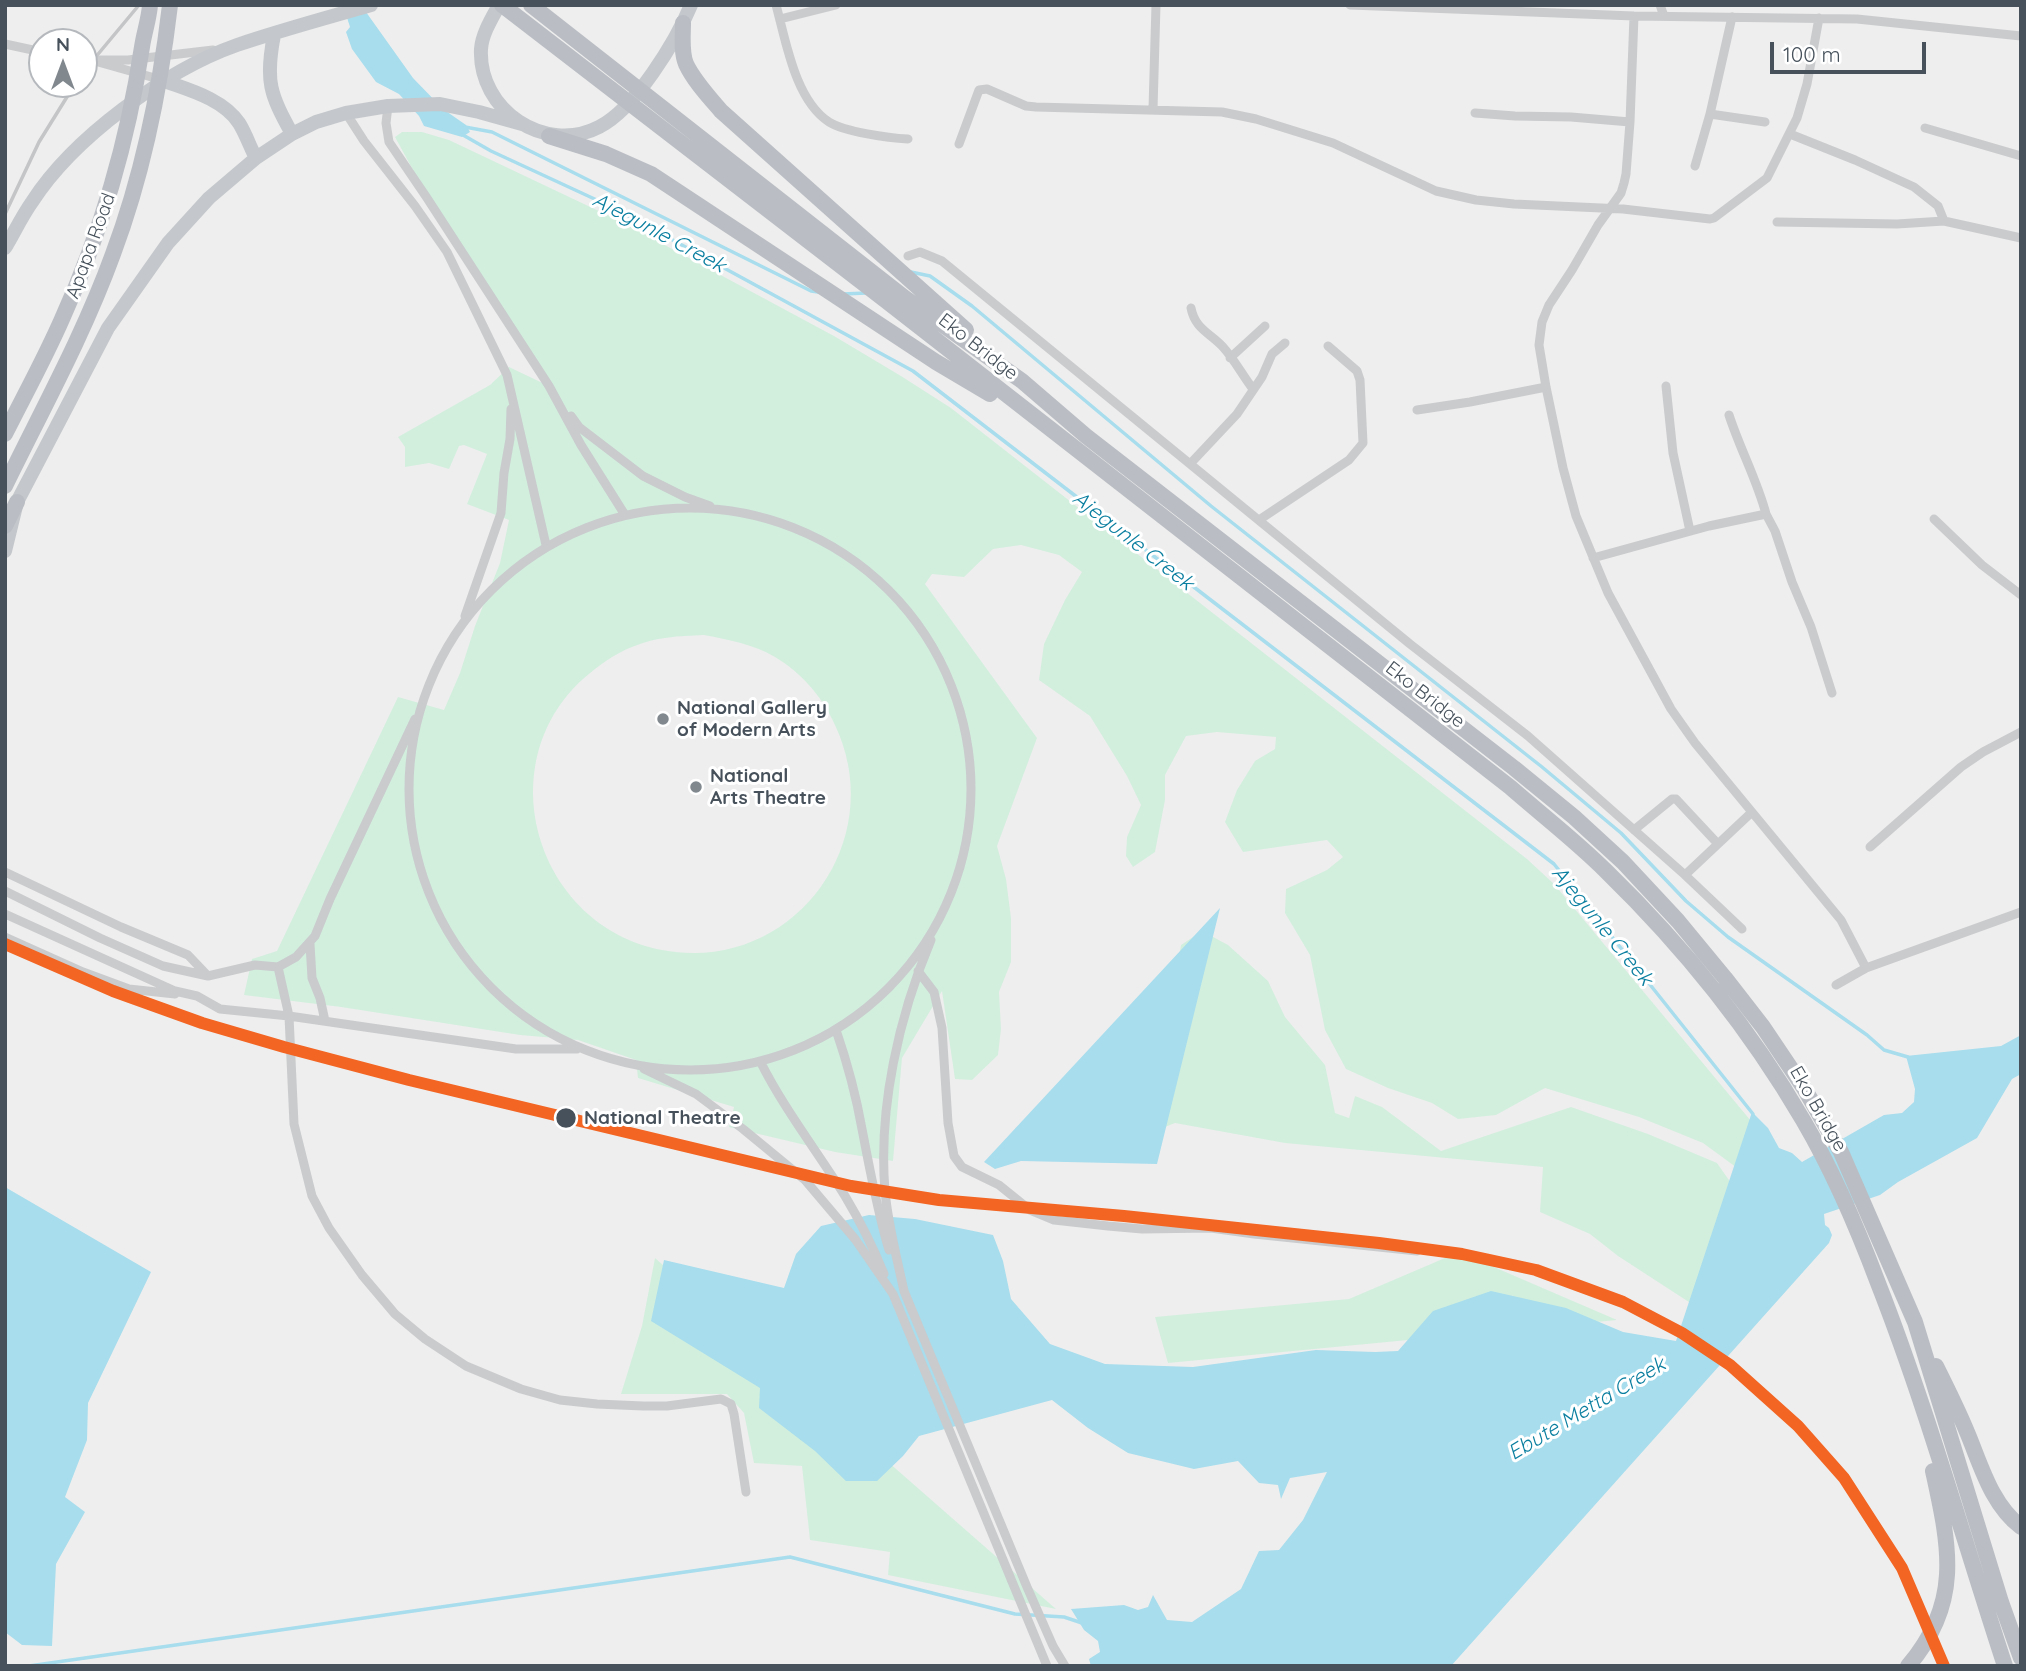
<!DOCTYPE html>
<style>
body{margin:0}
#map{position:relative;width:2026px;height:1671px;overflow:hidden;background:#efeeee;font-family:Quicksand,sans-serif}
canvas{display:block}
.frame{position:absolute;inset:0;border:7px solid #46515b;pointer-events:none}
.north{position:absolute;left:28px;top:28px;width:70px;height:70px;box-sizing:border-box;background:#fff;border:2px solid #b5b9bd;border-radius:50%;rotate:0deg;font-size:19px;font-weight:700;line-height:28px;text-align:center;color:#46515b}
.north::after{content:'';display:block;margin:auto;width:24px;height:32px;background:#81888e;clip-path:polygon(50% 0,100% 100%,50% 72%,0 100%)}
.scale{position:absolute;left:1770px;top:42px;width:156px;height:32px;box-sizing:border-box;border:4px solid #46515b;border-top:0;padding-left:9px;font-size:21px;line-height:24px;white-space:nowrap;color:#46515b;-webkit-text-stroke:5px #fff;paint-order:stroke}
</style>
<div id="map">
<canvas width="2026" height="1671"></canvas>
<div class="frame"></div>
<div class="north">N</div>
<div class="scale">100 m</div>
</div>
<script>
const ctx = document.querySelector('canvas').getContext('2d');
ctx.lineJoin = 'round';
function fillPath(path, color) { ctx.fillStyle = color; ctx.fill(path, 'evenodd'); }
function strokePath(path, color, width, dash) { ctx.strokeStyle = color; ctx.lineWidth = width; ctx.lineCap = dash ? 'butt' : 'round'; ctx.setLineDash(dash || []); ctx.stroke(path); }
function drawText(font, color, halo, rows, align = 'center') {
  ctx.font = font + ' Quicksand,sans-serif'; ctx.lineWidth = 6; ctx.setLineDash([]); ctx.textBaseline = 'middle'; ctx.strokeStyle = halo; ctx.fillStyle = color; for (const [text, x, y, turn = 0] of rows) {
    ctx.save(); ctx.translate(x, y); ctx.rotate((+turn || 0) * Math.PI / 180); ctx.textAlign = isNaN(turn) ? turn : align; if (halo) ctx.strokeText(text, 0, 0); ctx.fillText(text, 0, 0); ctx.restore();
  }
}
fillPath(new Path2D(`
 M402 132H422L449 140 622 222 834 336 901 376 951 408 1527 859 1554 884 1751 1121 1744 1173 1703 1143 1639 1117 1545 1088 1496 1115 1458 1119 1432 1103 1388 1088 1346 1069 1325 1030 1310 955 1285 913 1286 889 1327 870 1343 857 1327 840 1243 852 1225 822 1237 790 1255 761 1275 749 1276 737 1217 732 1186 736 1165 775V800L1155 852 1133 867 1126 856 1127 837 1141 805 1127 776 1090 716 1039 680 1044 644 1065 600 1082 572 1059 555 1021 545 993 549 964 577 932 574 925 584 1037 738 997 846 1006 879 1011 918V962L999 992 1001 1029 998 1055 972 1080 955 1079 942 991 902 1058 893 1161 835 1152 729 1127 734 1107 638 1078 636 1060 578 1040 520 1035 341 1007 244 995 252 959 277 951 398 697 444 710 460 673 475 626 500 563 509 520 467 504 487 454 464 445 459 446 449 469 429 463 405 467V447L398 437 490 385 509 367 551 387 419 181 395 137ZM704 635C729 640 753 644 775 657 800 672 822 696 834 723 892 841 792 975 662 950 537 926 488 765 583 679 598 666 614 654 632 647 655 637 679 636 704 635Z
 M1202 931 1228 945 1268 981 1285 1017 1325 1065 1335 1113 1349 1118 1355 1096 1382 1107 1441 1151 1571 1107 1648 1134 1717 1163 1731 1183 1695 1306 1618 1256 1590 1234 1540 1212 1543 1167 1285 1143 1175 1123 1150 1133 1181 945Z
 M1459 1252 1617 1320 1168 1363 1155 1317 1349 1299Z
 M655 1258 1056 1609 888 1575 890 1552 810 1540 802 1466 754 1463 744 1413 727 1394H621L642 1326Z`), '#d2efde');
fillPath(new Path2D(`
 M343 5H361L413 78 443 109 466 125 470 132 462 137 424 126 419 116 399 94 376 82 352 49 346 32 350 27Z
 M1220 908 1157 1164 1021 1161 995 1169 984 1162Z
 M2021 1035V1074L2012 1079 1977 1138 1898 1182 1880 1195 1824 1214 1825 1225 1829 1228 1832 1235 1829 1243 1451 1666H1091L1089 1659 1100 1652 1098 1641 1084 1630 1071 1609 1124 1605 1138 1610 1148 1607 1153 1595 1167 1620 1192 1622 1241 1589 1259 1551 1279 1550 1303 1520 1327 1472 1290 1478 1281 1499 1278 1485 1259 1483 1238 1461 1194 1469 1128 1453 1088 1428 1052 1400 919 1436 903 1456 877 1481H846L815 1451 759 1408 760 1388 651 1321 664 1260 784 1288 796 1254 821 1226 869 1215 915 1219 993 1235 1003 1261 1011 1299 1050 1344 1105 1364 1193 1367 1316 1350 1375 1352 1398 1351 1433 1311 1491 1291 1566 1308 1623 1332 1676 1341 1752 1112 1768 1128 1779 1148 1792 1153 1802 1162 1884 1115 1902 1113 1914 1102 1915 1089 1906 1056 2001 1046Z
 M5 1187 151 1272 88 1403 87 1440 65 1497 85 1512 56 1564 52 1646 22 1645 5 1632Z`), '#a7dded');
strokePath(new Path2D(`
 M465 127 492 132 811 291 818 292
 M463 135 491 151 614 208 913 371 1554 864 1753 1114
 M911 272 930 276 972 306 1211 506 1542 767 1621 833 1686 901 1728 937 1867 1035 1884 1050 1908 1057
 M843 294 866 293
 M29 1666 790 1557 1015 1614 1064 1617 1082 1623`), '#a7dded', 3.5);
strokePath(new Path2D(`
 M776 5C786 41 795 100 829 122 845 132 889 138 908 139
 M1350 5 1634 16 1857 19 2021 36
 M1660 5 1664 16
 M1634 16 1630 122 1626 174 1624 183 1621 193 1598 225 1572 270 1549 305 1542 322 1539 345 1546 387 1563 468 1576 516 1608 593 1671 709 1695 743 1841 920 1866 968
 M780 19 836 5
 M5 44 42 52
 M84 58 162 80
 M92 60H128L213 50
 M388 106 386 123 389 142 427 198 549 386 581 445 625 515
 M1153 109 1156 5
 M346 113 364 141 415 206 447 252 507 375 546 545
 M1475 113 1515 116 1571 117 1630 122
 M1710 114 1765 122
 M1925 128 2021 156
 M1790 134 1855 160 1914 187 1938 206 1944 221
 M959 144 979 90 987 89 1026 106 1036 107 1222 112 1256 119 1333 143 1436 191 1476 200 1514 204 1623 209 1710 219 1714 218 1767 178 1797 118 1807 84 1819 18
 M1695 166 1710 114 1732 17
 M1777 222 1897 224 1944 221 2021 238
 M908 256 920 252 942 261 1410 644 1528 736 1685 875 1752 812
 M1191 308C1195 329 1210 333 1223 347 1234 359 1243 376 1253 389
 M1230 358 1265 326
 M1666 386 1673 453 1690 531
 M1417 410 1470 402 1546 387
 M1729 415C1740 449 1757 480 1766 514
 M571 416 579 427 643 476 685 497 710 506
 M1190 464 1237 414 1262 377 1272 354 1285 343
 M409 789a281 281 0 1 1 562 0a281 281 0 1 1-562 0Z
 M1934 519 1982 565 2021 595
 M1259 520 1349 460 1363 443 1360 380 1357 371 1328 346
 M1593 558 1709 526 1766 514 1775 531 1792 582 1811 627 1832 693
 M465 616 501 513 504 473 510 439 511 409
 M1634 830 1672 799H1676L1718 844
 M1870 847 1961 767 1983 752 2021 732
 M5 872 121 927 188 955 208 976
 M1685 875 1742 929
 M5 891 100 938 163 966 208 976 255 965 278 967 296 957 315 936 330 899 415 719
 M5 914 175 991 197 996 220 1009 289 1016 516 1049H577
 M5 937 83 972 129 989 175 994
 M931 940C899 1016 878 1108 885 1191 888 1225 897 1258 904 1291L1027 1587 1053 1646 1065 1666
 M310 944 312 978 320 998 325 1021
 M278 967 289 1016 294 1124 312 1196 329 1228 362 1275 395 1314 425 1339 466 1366 521 1389 560 1400 597 1404 643 1406H667L721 1399 731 1404 734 1414 746 1492
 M918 971 934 992 942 1028 948 1123 954 1156 962 1167 999 1185 1030 1210 1054 1220 1108 1226 1142 1229 1211 1228 1254 1234 1417 1251
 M1836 985 1866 968 2021 912
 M836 1030C847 1062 856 1095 862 1129 870 1170 877 1210 889 1250
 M760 1061C784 1109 817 1151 845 1196 860 1221 873 1247 884 1274
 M644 1069 696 1094 743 1129 805 1180 855 1239 893 1294 1047 1666`), '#c9cbcd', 9);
strokePath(new Path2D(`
 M499 5C492 18 482 34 481 49 478 110 545 155 599 127 635 109 676 41 691 5
 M274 35C265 81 270 94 292 134
 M164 81C189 90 223 99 239 123 246 134 250 147 256 158
 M5 248C14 233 22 216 32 202 73 138 166 70 237 45 281 30 326 18 371 5
 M5 551 17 502 108 328 168 243 209 198 256 158 292 134 316 122 346 113 388 106 440 104 479 112 522 124`), '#c4c8cc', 14);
strokePath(new Path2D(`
 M502 5 885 300 1510 787C1542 815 1576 841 1606 871 1681 944 1750 1029 1803 1120 1833 1171 1857 1227 1878 1283 1927 1408 1963 1538 2005 1666
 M531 5 905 298 1022 381 1086 436 1514 768 1574 817 1623 862 1678 921 1725 978 1763 1027 1804 1088 1841 1152 1915 1322 2001 1602 2021 1658
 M683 23C683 36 681 52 686 64 694 81 709 97 721 111L966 330
 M549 136 606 154 651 174 936 362 990 394
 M5 434C24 396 45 358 62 319 101 233 128 140 142 47 144 33 149 19 150 5
 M5 486C42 410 84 334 113 254 143 174 160 90 170 5
 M5 526 17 502
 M1936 1366C1947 1388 1958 1410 1967 1432 1981 1465 1991 1504 2021 1527
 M1908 1666C1963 1602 1949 1545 1933 1471`), '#babec4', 16);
strokePath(new Path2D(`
 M84 71 139 5
 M5 214 39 142 75 84`), '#c4c5c7', 3.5);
strokePath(new Path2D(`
 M5 944 113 991 202 1023 284 1047 409 1080 851 1186 939 1200 1124 1216 1379 1243 1462 1254 1536 1270 1623 1302 1682 1333 1730 1365 1798 1426 1844 1478 1902 1568 1944 1666`), '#f26522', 12);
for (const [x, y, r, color] of [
 [663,719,7,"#81888e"],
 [696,787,7,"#81888e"],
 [566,1118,11,"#46515b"]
]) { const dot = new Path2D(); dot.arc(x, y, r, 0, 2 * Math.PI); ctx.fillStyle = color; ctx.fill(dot); strokePath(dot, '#fff', 2.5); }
drawText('19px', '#46515b', '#fff', [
 ["Apapa Road",91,246,-70],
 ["Eko Bridge",978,347,38],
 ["Eko Bridge",1425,695,38],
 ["Eko Bridge",1818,1109,60]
]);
drawText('bold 19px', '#46515b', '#fff', [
 ["National Gallery",677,708],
 ["of Modern Arts",677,730],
 ["National",710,776],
 ["Arts Theatre",710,798]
], 'left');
drawText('bold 19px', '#46515b', '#fff', [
 ["National Theatre",584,1118]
], 'left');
drawText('italic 21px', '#0b7fa0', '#fff', [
 ["Ajegunle Creek",659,233,28],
 ["Ajegunle Creek",1133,541,38],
 ["Ajegunle Creek",1602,926,51],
 ["Ebute Metta Creek",1587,1409,-31]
]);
</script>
